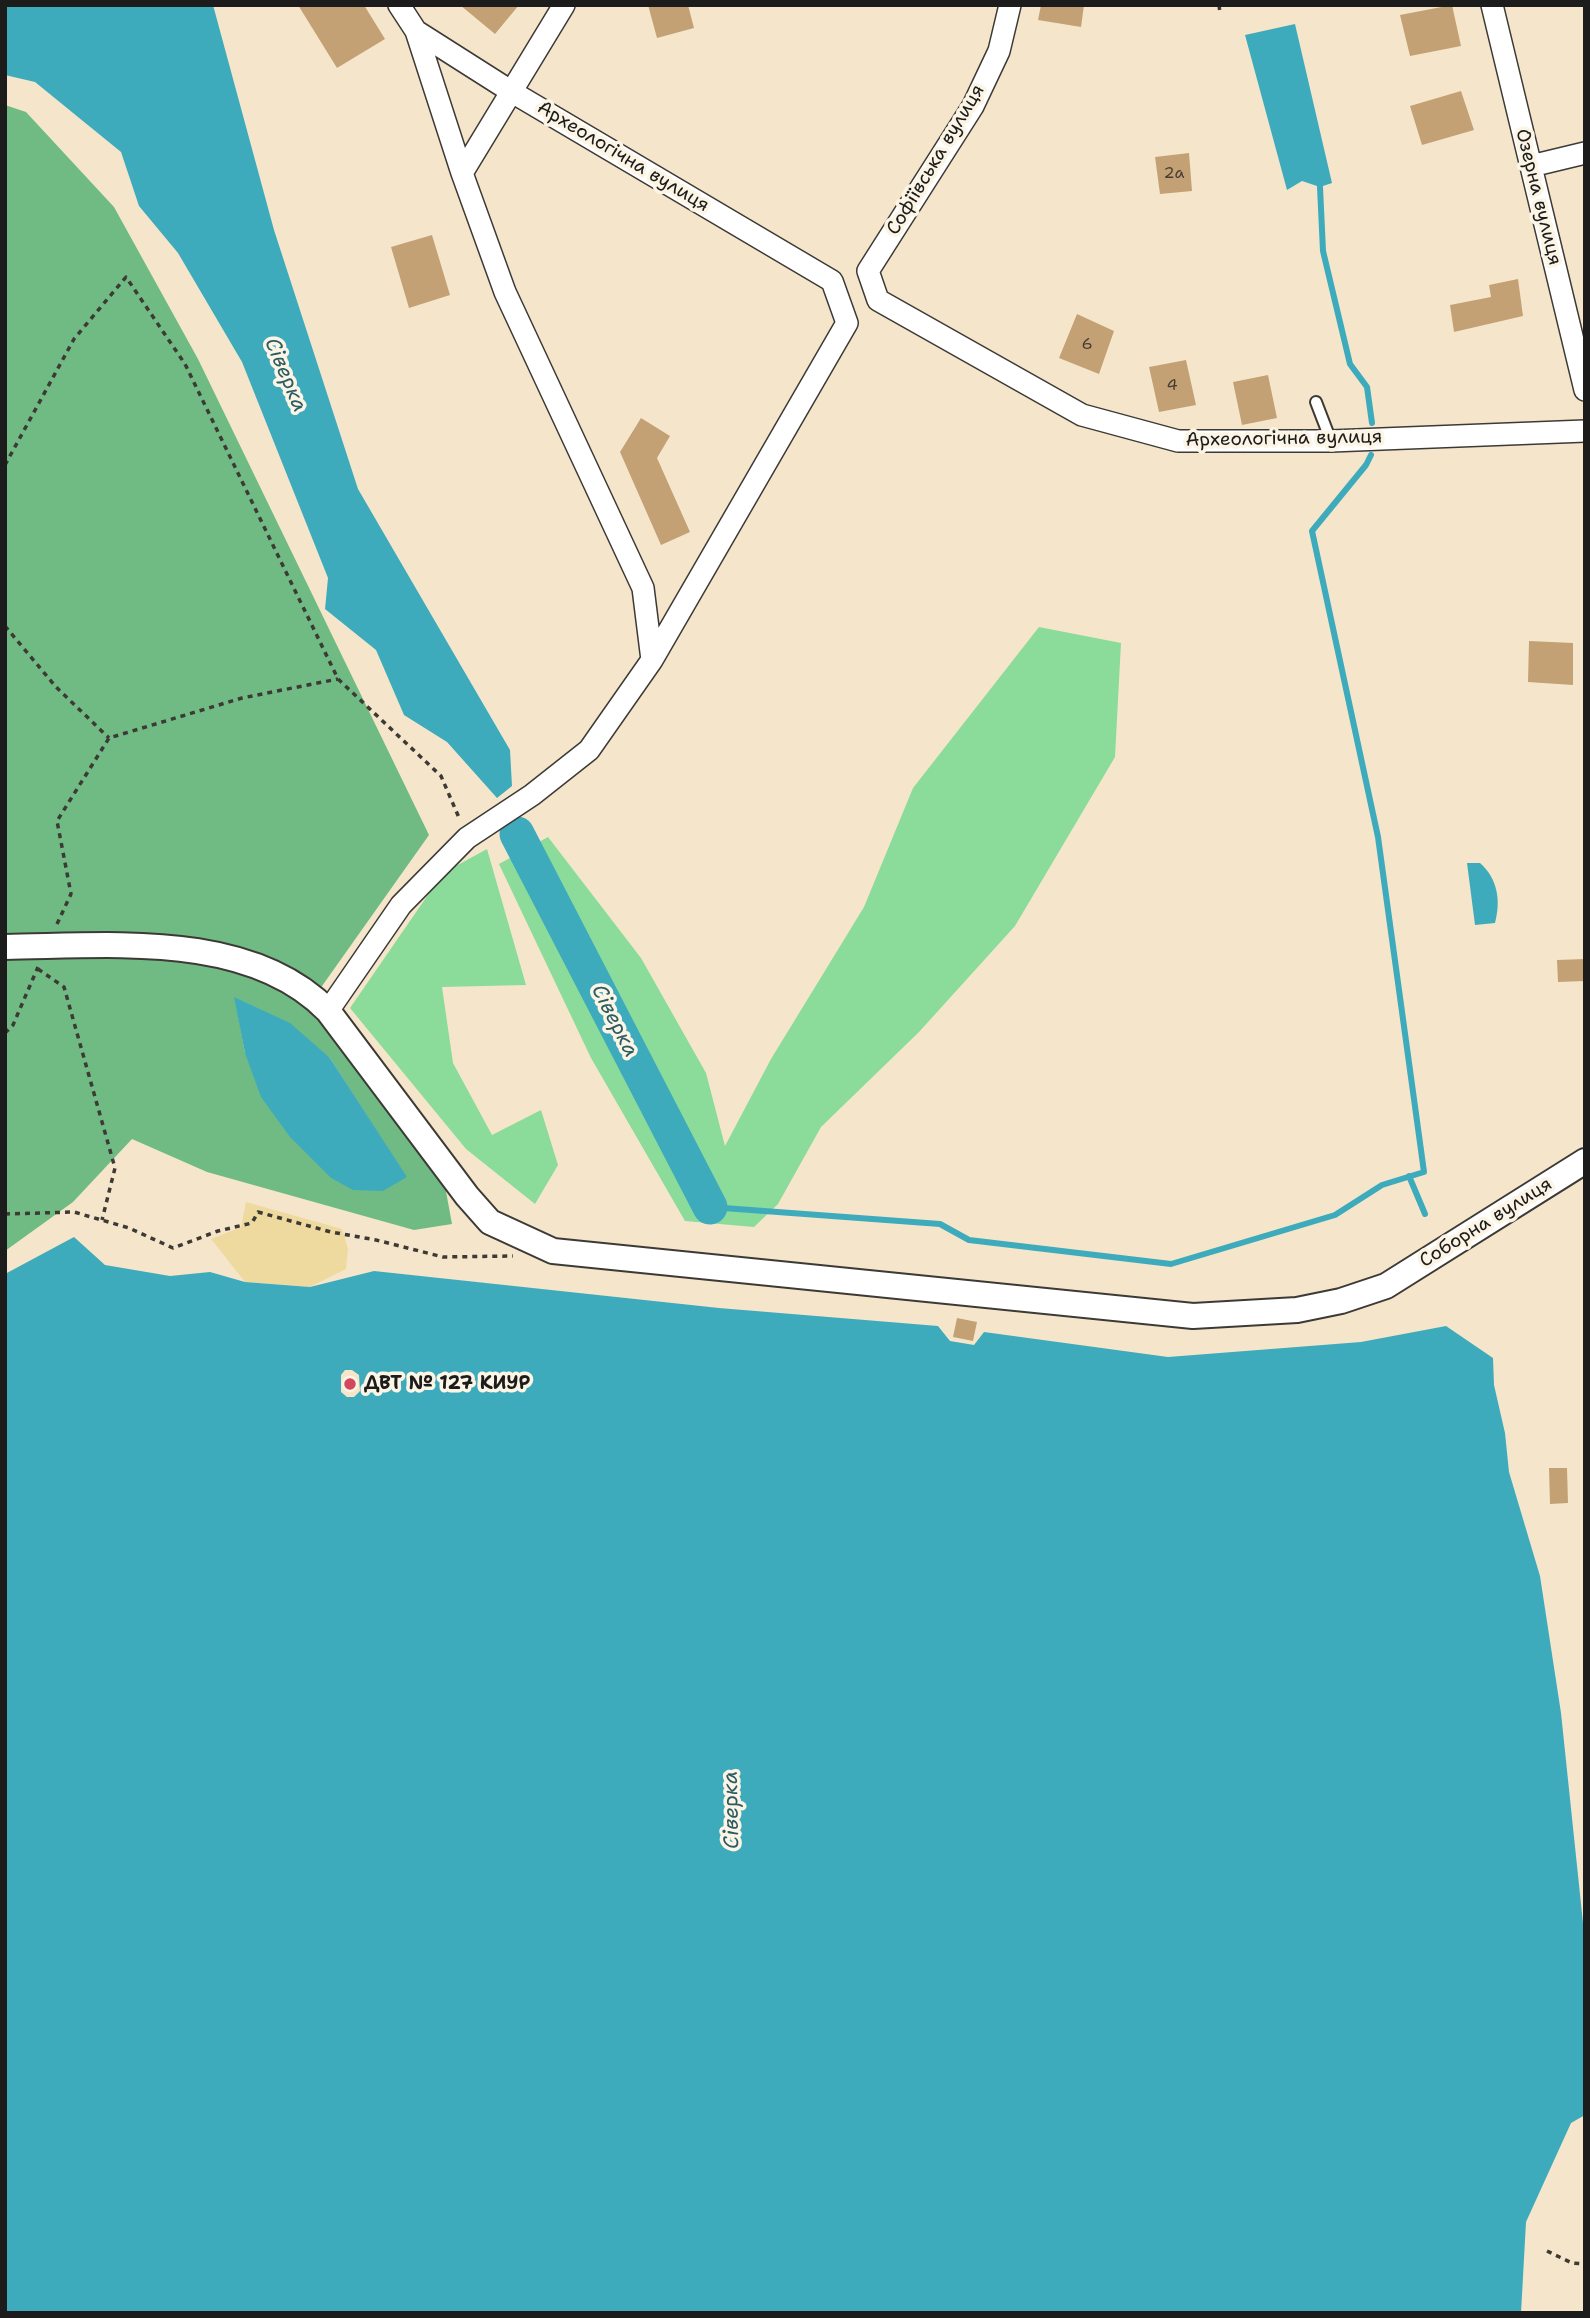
<!DOCTYPE html>
<meta charset="utf-8">
<style>
body{margin:0}
#map{position:relative;width:1590px;height:2318px;overflow:hidden;background:#f5e6cb;font-family:"Shantell Sans",sans-serif}
canvas{display:block}
.frame{position:absolute;inset:0;border:7px solid #1c1c1c;pointer-events:none}
</style>
<div id="map">
<canvas width="1590" height="2318"></canvas>
<div class="frame"></div>
</div>
<script>
const c = document.querySelector('canvas').getContext('2d');
c.lineJoin = 'round';
function fill(path, color) {
  c.fillStyle = color;
  c.fill(path, 'evenodd');
}
function trace(path, color, width, dash) {
  c.strokeStyle = color;
  c.lineWidth = width;
  c.lineCap = dash ? 'butt' : 'round';
  c.setLineDash(dash || []);
  c.stroke(path);
}
function label(font, color, halo, rows, align = 'center') {
  c.font = font + ' "Shantell Sans",sans-serif';
  c.lineWidth = 7;
  c.setLineDash([]);
  c.textBaseline = 'middle';
  c.strokeStyle = halo;
  c.fillStyle = color;
  for (const [text, x, y, turn = 0] of rows) {
    c.save();
    c.translate(x, y);
    c.rotate((+turn || 0) * Math.PI / 180);
    c.textAlign = isNaN(turn) ? turn : align;
    if (halo) c.strokeText(text, 0, 0);
    c.fillText(text, 0, 0);
    c.restore();
  }
}
const green = new Path2D(`
 M1039,627L1121,643L1115,757L1015,926L919,1032L821,1127L778,1204L754,1227L685,1221L591,1058L499,864L548,837L641,958L706,1073L725,1146L771,1059L864,907L913,788Z
 M487,849L526,985L442,987L453,1063L492,1135L541,1110L558,1165L535,1204L466,1149L350,1008L443,873Z`);
const forest = new Path2D(`
 M5,105L26,112L114,207L198,359L429,835L310,1003L445,1186L452,1224L414,1230L207,1172L132,1139L73,1202L5,1251ZM235,998L267,1013L330,1058L406,1177L245,1053Z`);
const sand = new Path2D(`
 M246,1202L342,1229L348,1249L346,1269L310,1287L245,1282L211,1239L241,1227Z`);
const water = new Path2D(`
 M5,5H213L274,230L358,489L510,750L512,786L497,798L447,742L404,715L376,650L325,609L328,578L242,362L178,253L139,206L121,152L35,82L5,75Z
 M1295,24L1332,183L1320,187L1302,181L1287,190L1245,35Z
 M1467,863H1480C1498,879 1501,901 1495,923L1475,925Z
 M234,997L290,1023L330,1058L407,1177L383,1191L353,1190L331,1178L290,1137L261,1097L245,1053Z
 M74,1237L105,1265L170,1276L210,1272L245,1282L310,1287L374,1271L719,1308L938,1326L950,1341L974,1345L984,1332L1168,1357L1361,1342L1446,1326L1493,1358L1494,1385L1505,1433L1509,1472L1540,1576L1561,1713L1585,1942V2115L1571,2123L1526,2222L1521,2313H5V1274ZM345,1370H352L359,1375L360,1391L354,1397H347L341,1392V1375Z`);
const stream = new Path2D(`
 M1320,187L1323,251L1350,364L1367,387L1372,423
 M1409,1176L1425,1214
 M710,1207L940,1224L969,1240L1171,1264L1335,1215L1382,1185L1424,1172L1378,837L1312,531L1366,465L1371,455`);
const river = new Path2D(`
 M517,834L710,1207`);
const building = new Path2D(`
 M298,5H364L385,39L337,68Z
 M460,5H519L495,34Z
 M648,5H688L694,28L657,38Z
 M1041,5H1084L1081,27L1038,20Z
 M1452,5L1461,46L1410,56L1400,15Z
 M1461,91L1474,130L1422,145L1410,106Z
 M1189,153L1192,191L1160,194L1155,157Z
 M432,235L450,295L409,308L391,247Z
 M1518,279L1523,316L1454,332L1450,305L1491,297L1489,285Z
 M1077,314L1114,331L1099,374L1059,358Z
 M1186,360L1196,405L1159,412L1149,367Z
 M1268,375L1277,418L1242,425L1233,382Z
 M641,418L670,436L657,458L690,532L661,545L620,452Z
 M1529,641L1573,643V685L1528,682Z
 M1585,959V981L1558,982L1557,960Z
 M957,1318L977,1322L973,1341L953,1337Z
 M1549,1468H1567L1568,1503L1550,1504Z`);
const path = new Path2D(`
 M1219,5L1220,13
 M5,465L74,339L126,277L185,364L338,679L441,776L460,820
 M5,626L56,687L109,738
 M57,924L71,894L57,821L109,738L242,698L338,679
 M38,969L64,987L115,1168L102,1220
 M5,1033L13,1025L38,967
 M5,1214L74,1212L129,1228L173,1248L218,1231L252,1223L258,1212L331,1232L376,1240L443,1257L513,1256
 M1547,2251L1572,2263L1585,2264`);
const service = new Path2D(`
 M1316,402L1331,441`);
const minor = new Path2D(`
 M1010,5L999,51L973,106L868,271L878,300L1082,415L1178,441H1331L1585,431
 M1492,5L1585,390
 M416,31L512,92L832,281L847,323L652,660
 M1531,166L1585,153
 M462,173L564,5
 M328,1011L401,905L467,838L532,795L589,750L652,660L643,588L505,292L462,173L416,31L399,5`);
const tertiary = new Path2D(`
 M5,947C108,946 249,930 328,1011L467,1196L490,1222L553,1251L1193,1316L1297,1310L1341,1301L1386,1286L1585,1161`);
const markers = [
 [350,1384,7,"#d1495b"]
];
const numberNames = [
 ["2а",1174,174],
 ["6",1087,345],
 ["4",1172,386]
];
const streetNames = [
 ["Археологічна вулиця",623,157,31],
 ["Софіївська вулиця",936,160,-59],
 ["Озерна вулиця",1538,197,76],
 ["Археологічна вулиця",1284,439,-1],
 ["Соборна вулиця",1486,1223,-32]
];
const poiNames = [
 ["ДВТ № 127 КИУР",364,1384]
];
const waterNames = [
 ["Сіверка",285,375,67],
 ["Сіверка",614,1021,63],
 ["Сіверка",732,1810,-91]
];
fill(green, '#8bdb9b');
fill(forest, '#70bb83');
fill(sand, '#eeda9e');
fill(water, '#3eabbd');
trace(stream, '#3eabbd', 6);
trace(river, '#3eabbd', 35);
fill(building, '#c4a175');
trace(service, '#3d3a36', 14);
trace(minor, '#3d3a36', 24);
trace(tertiary, '#3d3a36', 28);
trace(path, '#3d3a36', 3.5, [5, 5]);
trace(service, '#fff', 10);
trace(minor, '#fff', 21);
trace(tertiary, '#fff', 24);
for (const [x, y, r, color] of markers) {
  const dot = new Path2D();
  dot.arc(x, y, r, 0, 2 * Math.PI);
  c.fillStyle = color;
  c.fill(dot);
  trace(dot, '#fcf5e5', 2.5);
}
label('16px', '#463d32', null, numberNames);
label('19px', '#1c1c1c', '#fcf5e5', streetNames);
label('bold 19px', '#1c1c1c', '#fcf5e5', poiNames, 'left');
label('italic 21px', '#2b5c64', '#fcf5e5', waterNames);
</script>
